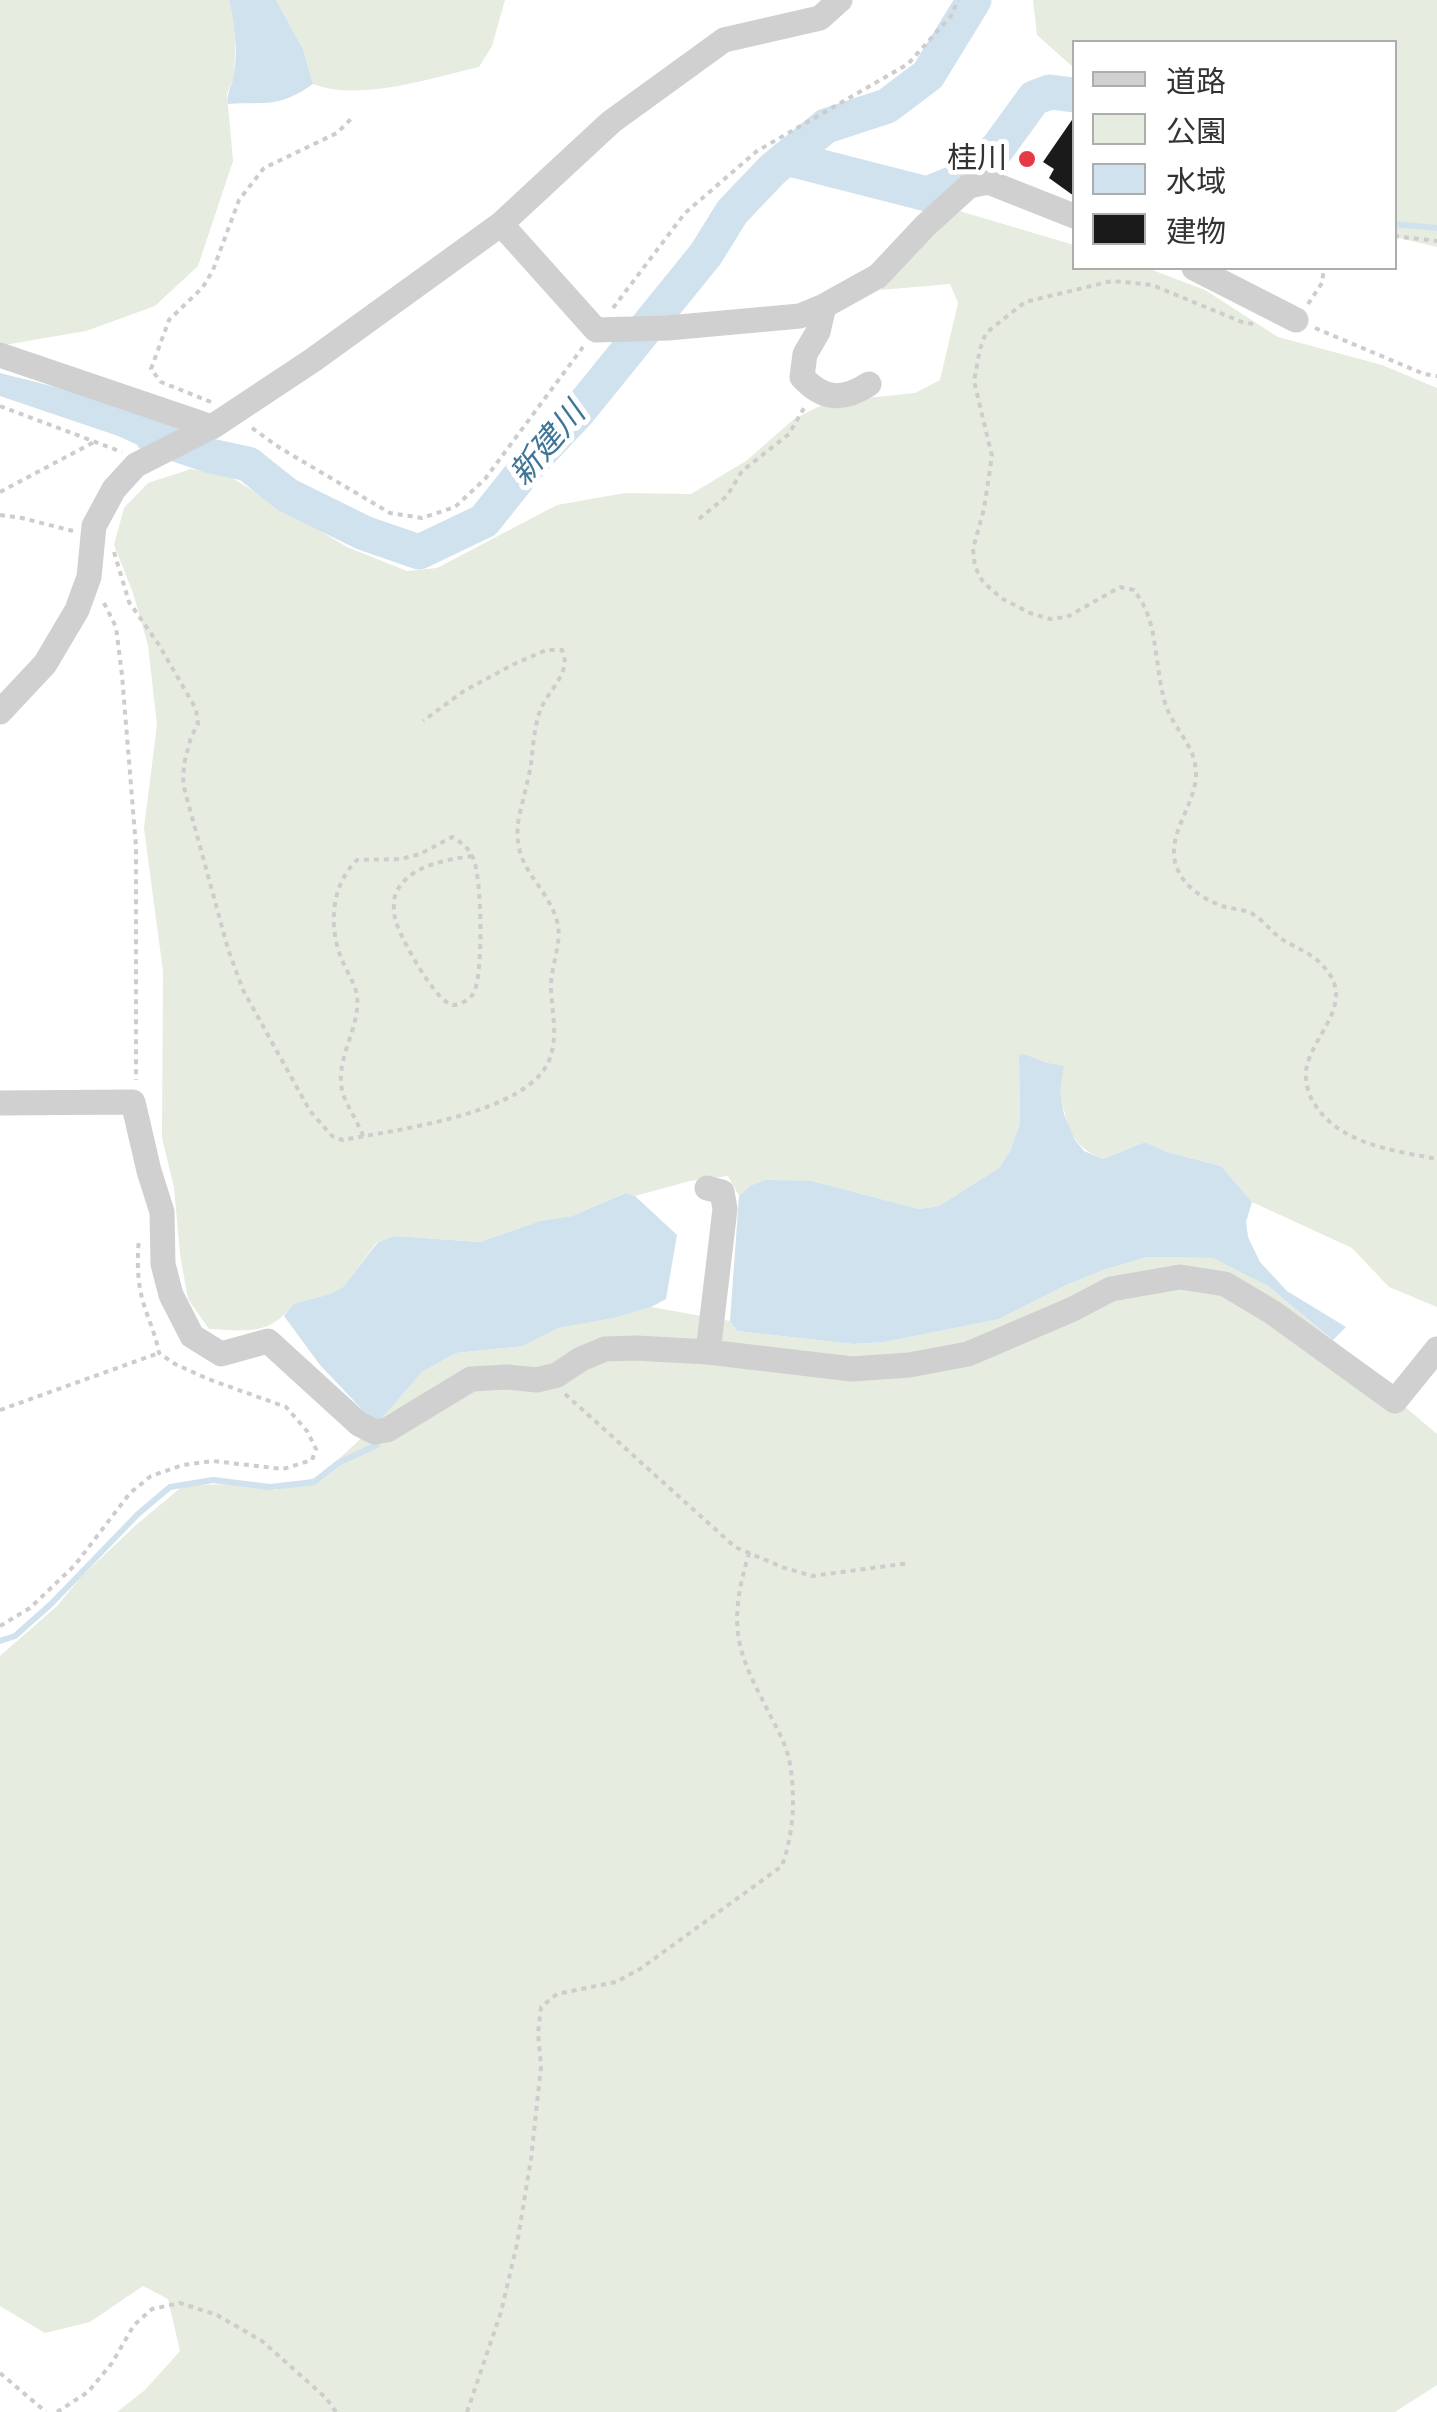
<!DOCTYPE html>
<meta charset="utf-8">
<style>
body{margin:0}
#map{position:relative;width:1437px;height:2412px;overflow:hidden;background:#fff;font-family:Quicksand,"Noto Sans JP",sans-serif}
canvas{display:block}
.legend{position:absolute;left:1072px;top:40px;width:325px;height:230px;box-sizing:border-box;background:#fff;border:2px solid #adadad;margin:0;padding:12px 18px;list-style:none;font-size:30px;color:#333}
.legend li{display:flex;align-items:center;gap:20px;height:50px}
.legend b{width:50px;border:2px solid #adadad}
</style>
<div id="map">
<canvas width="1437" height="2412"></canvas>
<ul class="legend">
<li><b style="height:12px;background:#d0d0d0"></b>道路</li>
<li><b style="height:28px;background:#e6ecdf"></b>公園</li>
<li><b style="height:28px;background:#cfe2ee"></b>水域</li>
<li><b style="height:28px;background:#1a1a1a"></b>建物</li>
</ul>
</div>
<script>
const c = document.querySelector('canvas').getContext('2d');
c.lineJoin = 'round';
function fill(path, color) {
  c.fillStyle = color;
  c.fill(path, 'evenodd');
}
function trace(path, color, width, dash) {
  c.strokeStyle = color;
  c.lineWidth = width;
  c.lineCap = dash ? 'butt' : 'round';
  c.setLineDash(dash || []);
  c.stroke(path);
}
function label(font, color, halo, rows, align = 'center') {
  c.font = font + ' Quicksand,"Noto Sans JP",sans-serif';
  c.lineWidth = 10;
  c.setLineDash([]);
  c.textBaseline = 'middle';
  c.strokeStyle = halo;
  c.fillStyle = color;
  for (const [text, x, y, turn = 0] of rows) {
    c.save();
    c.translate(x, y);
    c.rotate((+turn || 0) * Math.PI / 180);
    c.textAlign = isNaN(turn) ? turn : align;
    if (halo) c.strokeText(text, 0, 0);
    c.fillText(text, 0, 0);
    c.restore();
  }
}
const green = new Path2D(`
 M0,0H229L236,28L234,77L227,94L233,161L198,266L155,306L86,331L4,345L0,344Z
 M276,0H505L492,46L479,67C432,78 358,102 313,84L303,49Z
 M1033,0H1437V247L1395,237L1394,42H1074V68L1037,35Z
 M956,210L1074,245V268H1147L1205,290L1278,337L1382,365L1437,388V1307L1389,1287L1352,1248L1252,1202L1221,1166L1167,1152L1145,1142L1103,1159C1068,1145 1069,1126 1060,1094C1058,1083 1051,1073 1047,1063L1025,1054L1019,1056L1020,1124L1010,1151L999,1168L939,1206L919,1209L812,1181L750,1186L739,1196L728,1176L690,1181L635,1196L624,1193L572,1216L540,1221L480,1242L394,1236L377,1242L343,1287L330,1294L293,1304C269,1337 246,1330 209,1329L188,1299L180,1254L174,1187L162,1138L163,971L144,828L157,725L148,645L133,593L114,545L124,508L148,483L191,469L227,475L347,547L407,571L437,568L557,505L625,493L691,494L746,461L794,419L828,402L915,393L940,380L958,303L950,284L880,290Z
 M1147,1257L1214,1258L1268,1286L1333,1340L1405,1407L1437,1434V2385L1395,2412H117L145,2390L180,2351L168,2299L143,2286L90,2322L45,2333L0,2306V1656L57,1606L81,1577L136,1525L184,1485L236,1484L276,1490L320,1476L378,1423L422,1372L456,1353L523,1346L557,1328L614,1318L651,1307L730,1321L737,1331L853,1344L884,1342L999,1319L1066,1285L1106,1269Z`);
const water = new Path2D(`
 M229,0H276L303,49L313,84C277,109 268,101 228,104C226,92 233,85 234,73C238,48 235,24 229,0Z
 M0,373C72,391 145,409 210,445L175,462L118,436L0,396Z
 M1025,1054L1047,1063L1064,1066L1060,1091L1064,1114L1075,1140L1084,1151L1103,1159L1145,1142L1167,1152L1221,1166L1252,1202L1246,1222L1248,1237L1260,1262L1287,1291L1346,1327L1333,1340L1268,1286L1213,1258L1147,1257L1106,1269L1066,1285L999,1319L884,1342L853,1344L737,1331L730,1321L739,1196L750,1186L766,1180L812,1181L919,1209L939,1206L999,1168L1010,1151L1020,1124L1019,1055Z
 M625,1193L635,1196L677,1235L666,1299L651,1307L614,1318L558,1328L523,1346L456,1353L422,1372L378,1423L372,1420L320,1365L284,1316L293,1304L330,1294L343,1287L378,1242L394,1236L480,1242L540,1221L572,1216Z`);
const stream = new Path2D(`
 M1394,224L1437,228
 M0,1641L15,1636L51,1604L138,1514L170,1487L213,1480L270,1487L314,1482L338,1463L377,1445V1439`);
const river = new Path2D(`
 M786,158L927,194L954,183L997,149L1034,98L1050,92L1074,95
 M152,436L211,456L248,464L287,495L364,533L419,552L484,521L531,462L578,412L706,254L732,212L773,169L826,126L887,106L928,75L974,0`);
const building = new Path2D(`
 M1074,117V196L1049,178L1054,169L1043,162Z`);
const path = new Path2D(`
 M1394,236L1437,241
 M1308,304L1322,283L1324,268
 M613,308L685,213L757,151L908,64L951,16L958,0
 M1253,324L1242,322L1152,285L1112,281L1025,302L986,333L980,349L974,381L992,456L984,509L973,549L975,567L983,582L1001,598L1030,613L1050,619L1067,617L1120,587L1134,590C1138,596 1143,603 1146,610C1158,640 1156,675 1166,706C1175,731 1196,746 1196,774C1196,806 1164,836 1177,868C1184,887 1204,899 1222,906C1231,909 1242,909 1251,913C1262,919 1270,930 1280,938C1295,948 1311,952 1324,967C1358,1004 1310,1036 1306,1071C1305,1080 1308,1092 1312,1100C1337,1144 1391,1150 1437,1159
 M1315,328L1424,374L1437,376
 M211,402L161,382L151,369L169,320L203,287L213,270L239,200L264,168L337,133L354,116
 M0,406L122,452
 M252,428L280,448L390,513L422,518L455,507L485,479L583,347
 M0,492L96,441
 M0,515L22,518L73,531
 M699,519L727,496L742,471L789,434L804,408
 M114,552L129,602L159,645L196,709L198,724L191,737L184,764L183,784L228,949L243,990L310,1111L332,1136L343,1140C394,1130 531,1114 550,1058C558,1034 552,1013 551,989C550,967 563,943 557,921C544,879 510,869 519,817C523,799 528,782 531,764C533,747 534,728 540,711C547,691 573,672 562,650H546L514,664L464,691L423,721
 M104,603L116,627L122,675L136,847V1080
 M363,1136C358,1122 348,1108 343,1094C333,1060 361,1029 357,996C355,983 347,972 342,960C328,927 331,885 357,860L401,859L420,854L452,837C462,843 468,847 473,858C482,877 484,977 473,994C470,999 460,1005 454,1005C437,1006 399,935 395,919C394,912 393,903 395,896C404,867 446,859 473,856
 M565,1394L735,1547L782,1567L812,1576L910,1563
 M0,1410L159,1353
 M0,1626L30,1608L75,1565L130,1493L151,1476L183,1465L213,1461L283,1469L312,1460L316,1449L307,1431L286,1407L208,1379L175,1364L159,1353C156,1336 149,1321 144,1305C137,1283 137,1261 139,1238
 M0,2373L46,2412
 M57,2412L88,2392L112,2363L134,2325L152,2309L180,2303L217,2315L262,2341L326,2398L336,2412
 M467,2412L501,2312L517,2244L531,2159L541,2067L538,2033L541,2007L557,1994L616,1982L640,1969L782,1866C794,1832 796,1794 789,1759C785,1742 775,1725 767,1709C757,1689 745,1667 740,1645C733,1613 740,1584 749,1553`);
const minor = new Path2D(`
 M501,224L596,330L668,328L800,316L824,306L878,276L926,225L969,186L988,182L1074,216
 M1194,268L1296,320
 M824,306L818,332L805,354L802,377C823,400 843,401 869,384
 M0,355L212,427
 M0,712L45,664L77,610L89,577L94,526L114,489L136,465L215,425L313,360L501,224L611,122L724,40L820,18L840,0
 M0,1103L133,1102L149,1171L162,1212L163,1264L171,1295L192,1336L221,1354L268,1341L359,1424L375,1432L387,1430L471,1379L507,1377L537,1380L557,1375L581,1359L605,1349L636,1348L708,1352L852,1369L909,1365L968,1354L1073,1309L1111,1289L1180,1277L1225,1284L1272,1312L1395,1401L1437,1349
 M707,1188L722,1192L725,1209L708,1352`);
const markers = [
 [1027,159,10,"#e63946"]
];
const poiNames = [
 ["桂川",1007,159]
];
const waterNames = [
 ["新建川",548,444,-50]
];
fill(green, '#e6ecdf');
fill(water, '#cfe2ee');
trace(stream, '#cfe2ee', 6);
trace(river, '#cfe2ee', 35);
fill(building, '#1a1a1a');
trace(path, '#cdcdcd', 4, [5, 5]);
trace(minor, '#d0d0d0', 25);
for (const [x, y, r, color] of markers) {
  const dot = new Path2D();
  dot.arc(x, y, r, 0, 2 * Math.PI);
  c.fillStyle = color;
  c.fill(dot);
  trace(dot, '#fff', 4);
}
label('30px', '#333', '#fff', poiNames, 'right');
label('italic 32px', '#3f7597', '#fff', waterNames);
</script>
